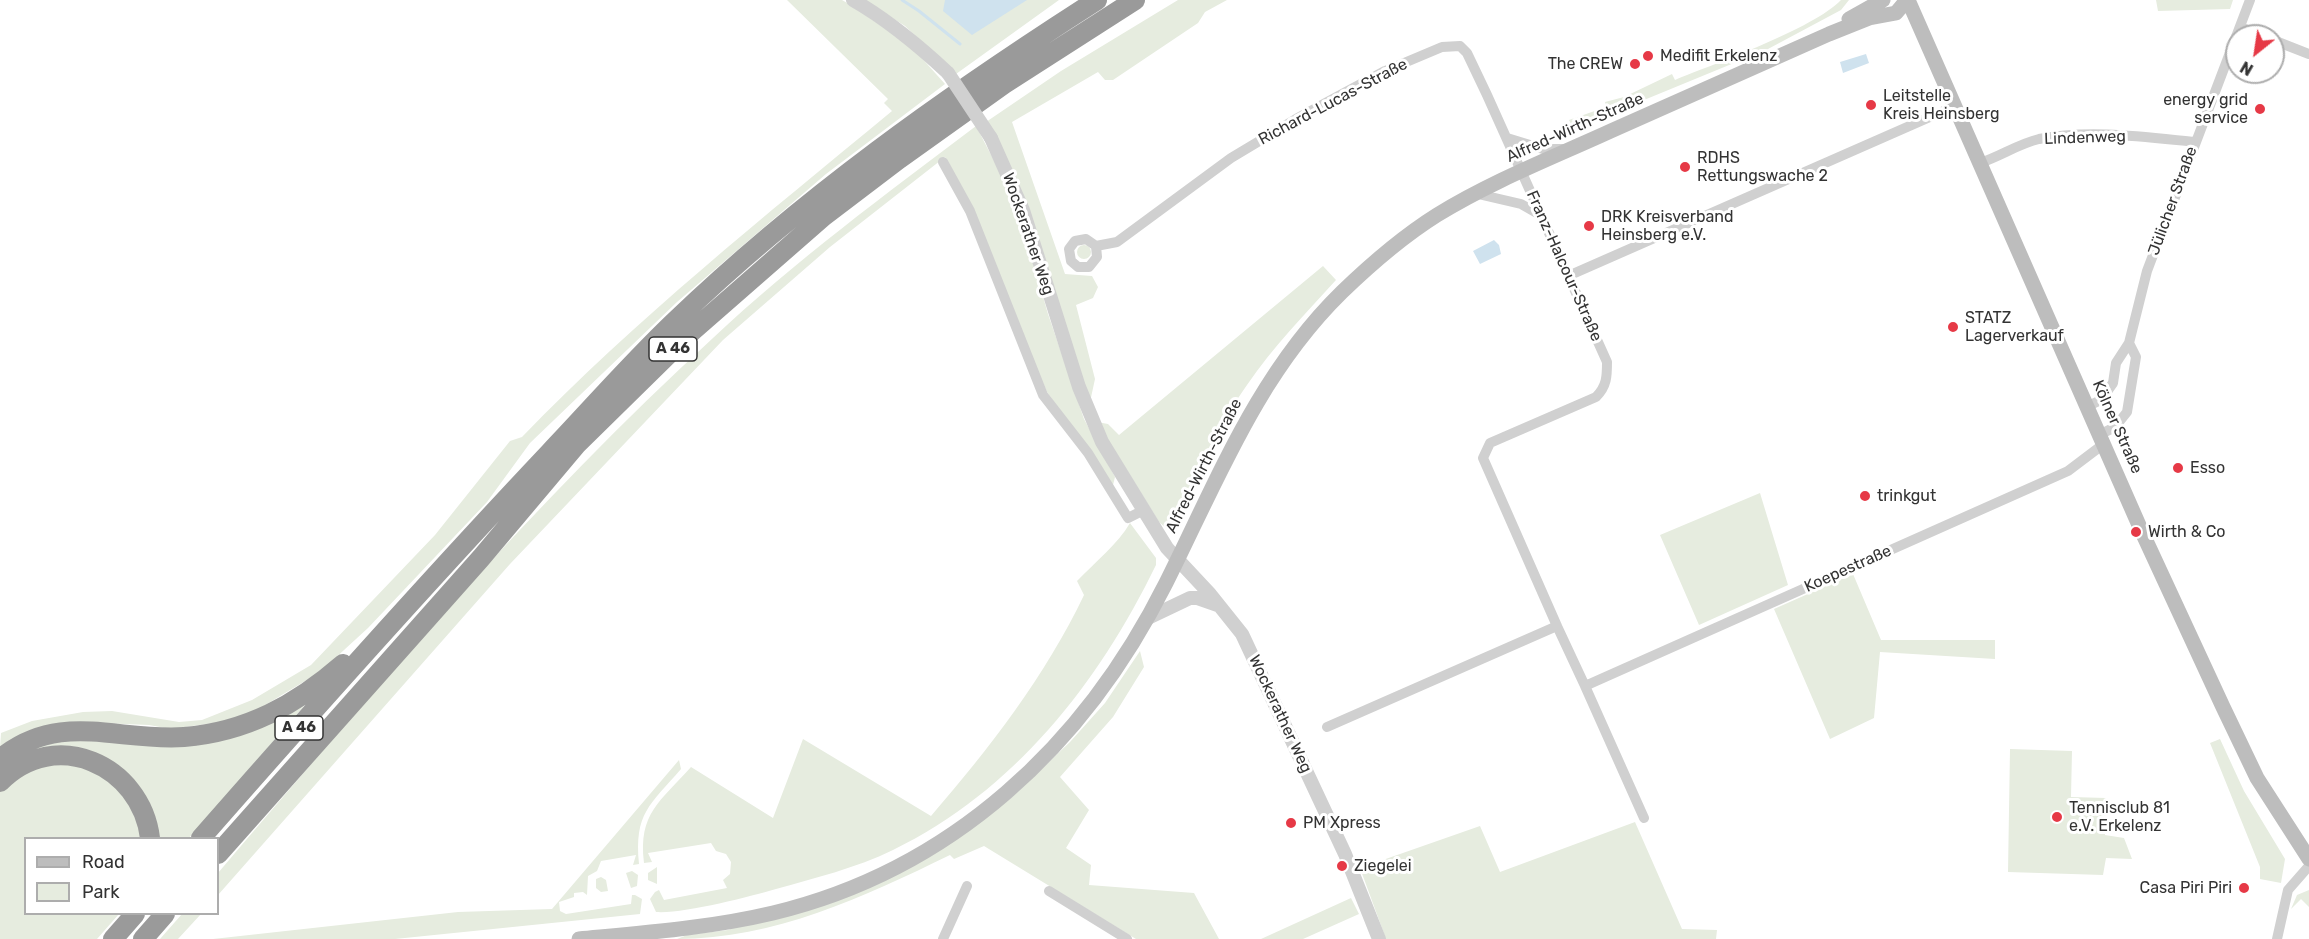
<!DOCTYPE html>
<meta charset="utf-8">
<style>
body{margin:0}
#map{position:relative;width:2309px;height:939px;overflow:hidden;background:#fff;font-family:Rubik,sans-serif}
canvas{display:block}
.legend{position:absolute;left:24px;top:837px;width:195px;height:78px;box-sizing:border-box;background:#fff;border:2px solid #adadad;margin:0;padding:8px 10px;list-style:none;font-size:18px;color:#333}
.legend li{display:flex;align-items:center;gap:12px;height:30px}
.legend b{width:30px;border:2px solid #adadad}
.north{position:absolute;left:2225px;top:24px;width:60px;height:60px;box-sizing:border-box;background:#fff;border:2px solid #adadad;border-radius:50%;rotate:210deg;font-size:16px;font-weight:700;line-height:24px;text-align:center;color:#333}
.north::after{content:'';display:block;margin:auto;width:21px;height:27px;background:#e63946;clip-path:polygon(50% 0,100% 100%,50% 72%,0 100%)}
</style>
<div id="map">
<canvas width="2309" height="939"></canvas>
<ul class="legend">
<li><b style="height:8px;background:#bdbdbd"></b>Road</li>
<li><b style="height:16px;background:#e6ecdf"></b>Park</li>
</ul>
<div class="north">N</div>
</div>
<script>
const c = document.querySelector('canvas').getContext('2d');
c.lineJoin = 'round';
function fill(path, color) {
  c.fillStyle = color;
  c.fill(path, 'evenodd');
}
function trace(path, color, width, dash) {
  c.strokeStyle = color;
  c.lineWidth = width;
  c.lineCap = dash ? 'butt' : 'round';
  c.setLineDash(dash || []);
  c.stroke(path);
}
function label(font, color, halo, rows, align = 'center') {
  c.font = font + ' Rubik,sans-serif';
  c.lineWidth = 6;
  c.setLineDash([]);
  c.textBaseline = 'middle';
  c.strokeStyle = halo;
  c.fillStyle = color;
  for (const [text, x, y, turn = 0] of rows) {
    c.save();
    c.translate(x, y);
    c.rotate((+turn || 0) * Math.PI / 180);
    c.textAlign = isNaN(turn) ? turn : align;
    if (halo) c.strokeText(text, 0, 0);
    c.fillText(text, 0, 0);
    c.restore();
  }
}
const green = new Path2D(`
 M787,0H842L849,4L911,46L945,84L826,174L677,302L530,443L487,502L368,628L320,672L242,719L171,729L149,725L98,723L50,725L30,730L0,748L1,733L32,721L83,712L112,711L179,722L202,720L252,700L311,665L435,535L510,441L522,437C636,319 765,216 892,111L884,103L888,99Z
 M864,0H1059L956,74L905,26Z
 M1178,0H1227L1205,12L1198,23L1113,80H1105L1098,72L1012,122L1065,274L1092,276L1098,287L1093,298L1076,305L1095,379L1090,402L986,122L1061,71Z
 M1841,0H1849L1841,10L1768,49L1627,107L1572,126L1569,120L1606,107L1605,102L1624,97L1672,74L1675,80C1716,63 1813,29 1841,0Z
 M2156,0H2233L2230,9L2158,11Z
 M976,126L1015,201L1048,314L1084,419L1115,477L1113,485L1047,392L945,157L830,247L723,340L510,564L218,895V873C376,688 533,503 713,338C795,261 886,194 976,126Z
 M1077 252a7 7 0 1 1 14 0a7 7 0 1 1-14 0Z
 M1323,266L1336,280C1305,314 1273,347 1247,385C1216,428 1197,481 1174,529H1167L1159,522L1097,422L1108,424L1119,435Z
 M1760,493L1788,585L1699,625L1660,535Z
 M1130,523L1156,558V565C1098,684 1014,791 893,850C856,868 815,878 776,889C748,897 683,914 656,912L650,899L655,892L659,890L664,900L727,888L723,880L730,874L731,862L726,854L716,851L711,843L648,853L652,862L644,863C638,813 660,802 691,767L773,818L803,739L931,816C989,749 1046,675 1084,595L1077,581C1095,562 1118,544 1130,523Z
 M1853,574L1881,640H1995V659L1880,652L1874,718L1830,739L1774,609Z
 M1140,651L1144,667L1113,717L1060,777L1089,810L1066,848L1091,865L1089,885L1194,893L1219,939H1136L984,846L954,859L950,855C864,897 774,939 677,939L687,935L728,930L944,847L1010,799L1070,742L1105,703Z
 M311,698L189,838H155L148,809L70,753L0,778V766L51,737L153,744Z
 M2220,739L2244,791L2285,859L2281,883L2260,879V867L2210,743Z
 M2010,749L2072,751L2071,797L2106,798L2105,835L2124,838L2132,859L2106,858L2103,875L2008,872Z
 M679,760L681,769C650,805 634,813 639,864L633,865L636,855L601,861L597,871L588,876L587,895L583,892L574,893V897L559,902L560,911L566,914L631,904L632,895H635L642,899L640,914L395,939H213L458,912L552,909Z
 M49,763H67L102,773L135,806L144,838H26V914H119L97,939H0V792L18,775Z
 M1635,822L1682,929L1717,930L1716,939H1386L1360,868L1480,826L1500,872Z
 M657,867V884L648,880V873Z
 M632,871L638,875L637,886L631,888L626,873Z
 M601,877L606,880L608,891L601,892L596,888V879Z
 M2309,890V907L2301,899L2291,909L2297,895Z
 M1351,898L1359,914L1303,939H1261Z
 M182,914H201L178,939H160Z`);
const water = new Path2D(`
 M945,0H1027L972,35L943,11Z
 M1866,54L1869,63L1843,73L1840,62Z
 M1494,240L1499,245L1501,254L1480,264L1473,251Z`);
const stream = new Path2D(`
 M902,0L919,11L960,44`);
const minor = new Path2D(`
 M2240,27L2262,36
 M2273,40L2309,54
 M1507,138L1543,149H1564
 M943,162L970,211L1043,395L1088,453L1128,518L1142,511
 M1980,163C2001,156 2018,144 2039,139C2089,129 2145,137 2195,142
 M1478,194L1521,204L1542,216
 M1096,246L1097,257L1089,267H1078L1071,261L1069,249L1075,241L1086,239L1096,246L1117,242L1231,158L1296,119L1385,71L1442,47L1460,46L1467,53L1487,95L1607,362C1607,376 1607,386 1596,397L1490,443L1483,458L1557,626
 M1568,276L1955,106
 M2088,406L2101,400L2113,383L2116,363L2129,343L2147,271L2250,0
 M2101,434L2115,427L2127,412L2136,357L2129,343
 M1585,686L1644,818
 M1327,727L1557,626L1585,686L2068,471L2105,443
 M1049,891L1127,939
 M943,939L967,886
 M2277,939L2288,890L2309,866`);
const tertiary = new Path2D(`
 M853,0C888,20 918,45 948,73
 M991,138L1023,210L1079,387L1102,442L1167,548L1210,594L1242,634L1345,854L1379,939
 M1148,618L1190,598H1197L1217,605`);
const secondary = new Path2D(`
 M1908,0L2142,532L2223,707L2257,778L2309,859
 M1849,19L1883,0
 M579,939C643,933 710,928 773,913C952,870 1085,745 1166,583C1217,481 1258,374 1342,292C1371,264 1402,237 1437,215C1492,181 1554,157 1613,130C1685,98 1757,66 1829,34L1869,18L1896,13L1907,0`);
const motorway = new Path2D(`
 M0,759C59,710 118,742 184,737C246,732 296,705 343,664
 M0,782C55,726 141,765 150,838
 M201,838C315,708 431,578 550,452C591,409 631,363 674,322C803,198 947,96 1097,0
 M218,854L481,558L577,444L689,334L824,216L899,159L1004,84L1135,0
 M113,939L135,914
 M143,939L165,914`);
const tertiaryBridge = new Path2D(`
 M948,73L991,138`);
const markers = [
 [1648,56,6,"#e63946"],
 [1635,64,6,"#e63946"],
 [1871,105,6,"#e63946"],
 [2260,109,6,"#e63946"],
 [1685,167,6,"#e63946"],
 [1589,226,6,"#e63946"],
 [1953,327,6,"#e63946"],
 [2178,468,6,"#e63946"],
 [1865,496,6,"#e63946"],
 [2136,532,6,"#e63946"],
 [2057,817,6,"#e63946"],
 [1291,823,6,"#e63946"],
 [1342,866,6,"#e63946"],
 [2244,888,6,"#e63946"]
];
const shields = [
 [673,349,48],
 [299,728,48]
];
const shieldNames = [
 ["A 46",673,349],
 ["A 46",299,728]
];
const poiNames = [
 ["Medifit Erkelenz",1660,56],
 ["The CREW",1623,64,"right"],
 ["Leitstelle",1883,96],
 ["Kreis Heinsberg",1883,114],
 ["energy grid",2248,100,"right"],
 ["service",2248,118,"right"],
 ["RDHS",1697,158],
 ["Rettungswache 2",1697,176],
 ["DRK Kreisverband",1601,217],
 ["Heinsberg e.V.",1601,235],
 ["STATZ",1965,318],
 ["Lagerverkauf",1965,336],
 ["Esso",2190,468],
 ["trinkgut",1877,496],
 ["Wirth & Co",2148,532],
 ["Tennisclub 81",2069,808],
 ["e.V. Erkelenz",2069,826],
 ["PM Xpress",1303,823],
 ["Ziegelei",1354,866],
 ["Casa Piri Piri",2232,888,"right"]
];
const streetNames = [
 ["Richard-Lucas-Straße",1333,102,-28],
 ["Alfred-Wirth-Straße",1575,128,-24],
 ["Lindenweg",2085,138,-2],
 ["Jülicher Straße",2173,201,-70],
 ["Wockerather Weg",1028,234,71],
 ["Franz-Halcour-Straße",1564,266,66],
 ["Kölner Straße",2117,427,66],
 ["Alfred-Wirth-Straße",1204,466,-63],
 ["Koepestraße",1848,569,-24],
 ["Wockerather Weg",1280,714,65]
];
fill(green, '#e6ecdf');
fill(water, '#cfe2ee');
trace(stream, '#cfe2ee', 3);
trace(minor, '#d0d0d0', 10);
trace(tertiary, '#d0d0d0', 14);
trace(secondary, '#bdbdbd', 15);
trace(motorway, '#9a9a9a', 20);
trace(tertiaryBridge, '#d0d0d0', 14);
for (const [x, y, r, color] of markers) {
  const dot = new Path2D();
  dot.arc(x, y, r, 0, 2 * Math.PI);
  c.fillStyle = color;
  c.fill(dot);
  trace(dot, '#fff', 2);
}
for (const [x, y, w] of shields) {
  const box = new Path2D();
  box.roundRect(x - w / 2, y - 12, w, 24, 4.5);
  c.fillStyle = '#fff';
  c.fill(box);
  trace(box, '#333', 1.5);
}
label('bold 15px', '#333', null, shieldNames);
label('16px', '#333', '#fff', poiNames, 'left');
label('16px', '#333', '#fff', streetNames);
</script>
